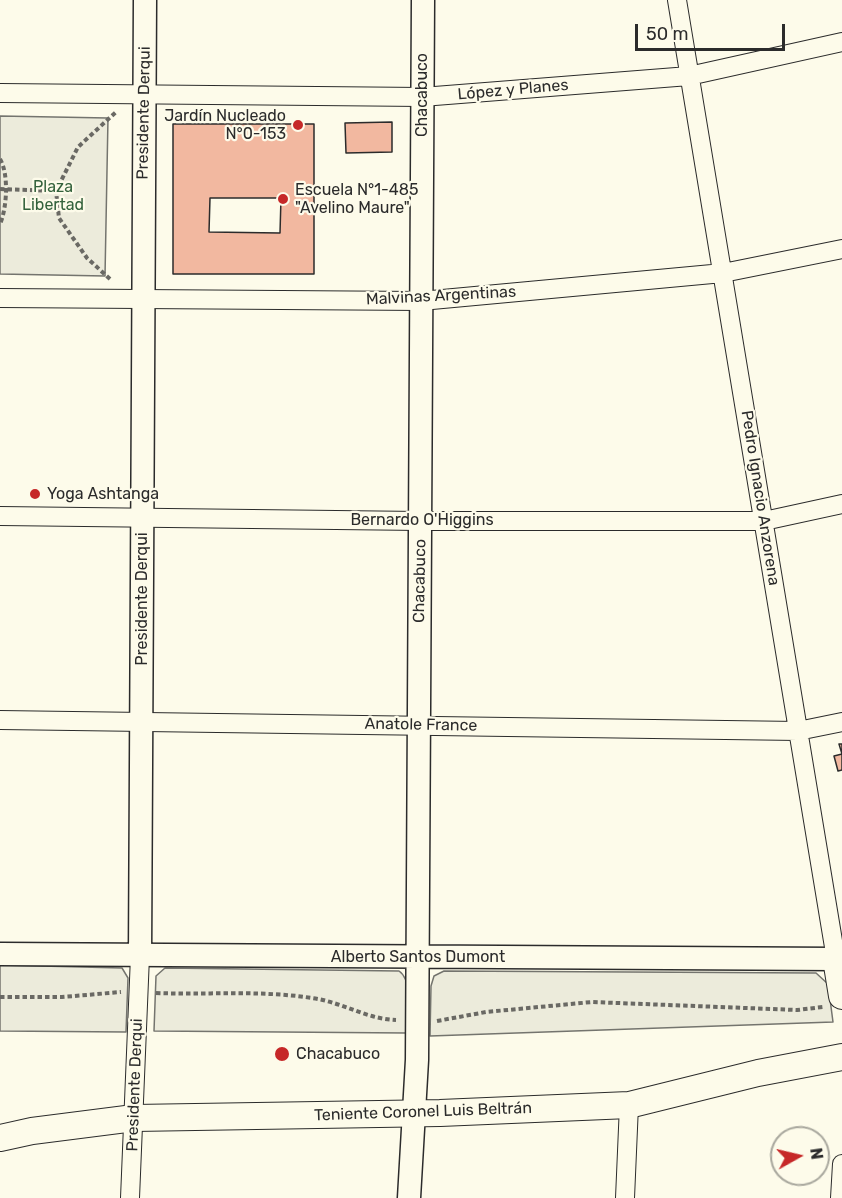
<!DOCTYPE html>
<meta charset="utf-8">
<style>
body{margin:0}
#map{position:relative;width:842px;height:1198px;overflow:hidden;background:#fdfbea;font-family:Rubik,sans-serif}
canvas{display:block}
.north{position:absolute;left:770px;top:1126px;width:60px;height:60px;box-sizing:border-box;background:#fdfbea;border:2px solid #a9a89e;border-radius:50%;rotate:82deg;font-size:16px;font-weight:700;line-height:24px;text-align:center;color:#2b2b2b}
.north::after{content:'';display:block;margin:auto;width:21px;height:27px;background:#c62828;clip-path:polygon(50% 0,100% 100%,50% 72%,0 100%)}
.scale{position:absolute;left:635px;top:24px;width:150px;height:27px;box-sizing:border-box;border:3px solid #2b2b2b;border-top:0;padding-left:8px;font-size:18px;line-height:21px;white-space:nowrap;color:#2b2b2b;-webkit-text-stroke:4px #fdfbea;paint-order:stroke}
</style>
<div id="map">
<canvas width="842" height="1198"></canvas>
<div class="north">N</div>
<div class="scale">50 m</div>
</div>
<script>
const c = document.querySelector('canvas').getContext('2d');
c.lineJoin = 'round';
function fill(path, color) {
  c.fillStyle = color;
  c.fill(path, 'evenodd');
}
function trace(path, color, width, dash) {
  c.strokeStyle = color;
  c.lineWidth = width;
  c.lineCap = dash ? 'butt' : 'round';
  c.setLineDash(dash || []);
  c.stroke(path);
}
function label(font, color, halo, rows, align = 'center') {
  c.font = font + ' Rubik,sans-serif';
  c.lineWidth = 4.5;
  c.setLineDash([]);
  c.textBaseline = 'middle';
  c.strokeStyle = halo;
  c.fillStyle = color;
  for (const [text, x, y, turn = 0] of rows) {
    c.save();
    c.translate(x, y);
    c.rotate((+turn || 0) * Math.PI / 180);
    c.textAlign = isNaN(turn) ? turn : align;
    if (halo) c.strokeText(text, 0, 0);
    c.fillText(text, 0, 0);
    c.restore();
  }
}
const green = new Path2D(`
 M0,116L108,118L105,276L0,274Z
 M0,965L122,968L128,978L126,1032L0,1031Z
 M165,968L399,971C414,981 407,1018 406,1033L154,1031L156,976Z
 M444,971L816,973L828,984L833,1022L430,1036L431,986L434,976Z`);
const building = new Path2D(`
 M392,122V152L346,153L345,123Z
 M173,124H314V274H173ZM210,198H281L280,233L209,232Z
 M839,744H842V770L838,771L834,756L842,754Z`);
const path = new Path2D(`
 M0,159C9,174 7,208 0,224
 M0,189L56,191
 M110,279L87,258L59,218L56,191L78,147L116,112
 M156,993C208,995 260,990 312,998C342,1002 366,1019 396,1020
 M0,997H62L121,992
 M437,1021L486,1012L592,1002L797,1010L823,1007`);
const minor = new Path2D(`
 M677,0L836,959
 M0,93L422,97L689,76L842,42
 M0,298L421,301L723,273L842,249
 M0,516L420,521H764L842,504
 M0,720L798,731L842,722
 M130,1198L140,956
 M625,1198L629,1105
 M840,1198L842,1164`);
const tertiary = new Path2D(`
 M0,954L836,959
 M140,956L145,0
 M409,1198L417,1060L423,0`);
const secondary = new Path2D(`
 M842,959H836L842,996
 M0,1138L32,1131L134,1118L440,1113L629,1105L758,1073L842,1057`);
const markers = [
 [298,125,6,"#c62828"],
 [283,199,6,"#c62828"],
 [35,494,6,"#c62828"],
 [282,1054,8,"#c62828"]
];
const streetNames = [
 ["López y Planes",513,90,-5],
 ["Chacabuco",422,95,-90],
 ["Presidente Derqui",144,113,-89],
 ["Malvinas Argentinas",441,296,-3],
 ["Pedro Ignacio Anzorena",760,498,81],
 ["Bernardo O'Higgins",422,520],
 ["Chacabuco",420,581,-89],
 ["Presidente Derqui",142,599,-90],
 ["Anatole France",421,725,1],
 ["Alberto Santos Dumont",418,957],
 ["Presidente Derqui",135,1085,-88],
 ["Teniente Coronel Luis Beltrán",423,1112,-2]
];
const poiNames = [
 ["Jardín Nucleado",286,116,"right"],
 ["N°0-153",286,134,"right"],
 ["Escuela N°1-485",295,190],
 ["\"Avelino Maure\"",295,208],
 ["Yoga Ashtanga",47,494],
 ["Chacabuco",296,1054]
];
const parkNames = [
 ["Plaza",53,187],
 ["Libertad",53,205]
];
fill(green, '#ecebdb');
trace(green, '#74746e', 1.5);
fill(building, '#f2b8a0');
trace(building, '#2b2b2b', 1.5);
trace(minor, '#2b2b2b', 20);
trace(tertiary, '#2b2b2b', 25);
trace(secondary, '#2b2b2b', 28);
trace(path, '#6a6964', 4, [4.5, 3]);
trace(minor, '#fdfbea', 18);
trace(tertiary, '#fdfbea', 22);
trace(secondary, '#fdfbea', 26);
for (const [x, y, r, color] of markers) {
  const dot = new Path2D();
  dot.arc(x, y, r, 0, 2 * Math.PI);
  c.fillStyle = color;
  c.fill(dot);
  trace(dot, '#fdfbea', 2);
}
label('16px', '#2b2b2b', '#fdfbea', streetNames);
label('16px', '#2b2b2b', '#fdfbea', poiNames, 'left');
label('16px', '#34623c', '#fdfbea', parkNames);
</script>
